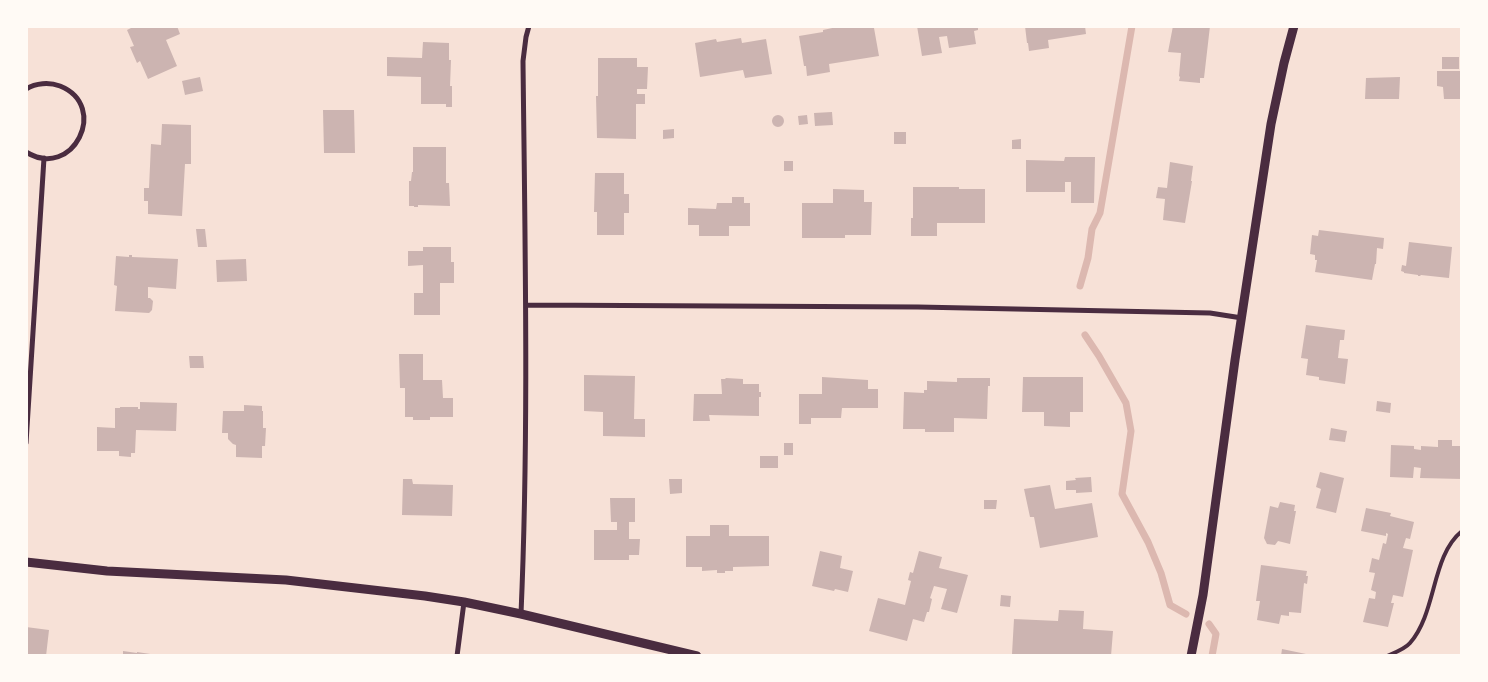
<!DOCTYPE html>
<style>
body{margin:0}
#map{position:relative;width:1488px;height:682px;overflow:hidden;background:#f7e1d7;font-family:Helvetica,sans-serif}
canvas{display:block}
.frame{position:absolute;inset:0;border:28px solid #fffaf5;pointer-events:none}
</style>
<div id="map">
<canvas width="1488" height="682"></canvas>
<div class="frame"></div>
</div>
<script>
const c = document.querySelector('canvas').getContext('2d');
c.lineJoin = 'round';
function trace(path, color, width, dash) {
  c.strokeStyle = color;
  c.lineWidth = width;
  c.lineCap = dash ? 'butt' : 'round';
  c.setLineDash(dash || []);
  c.stroke(path);
}
function fill(path, color) {
  c.fillStyle = color;
  c.fill(path, 'evenodd');
}
const stream = new Path2D(`
 M1080,286L1088,258L1092,229L1100,213L1132,26
 M1085,335L1099,356L1126,403L1131,431L1122,494L1148,542L1161,573L1170,605L1186,614
 M1209,624L1216,634L1212,656`);
const building = new Path2D(`
 M135,26H177L180,34L166,40L177,66L148,79L140,61L137,63L130,47L134,46L127,30Z
 M837,26H879V28H874L879,56L829,64L830,72L807,76L806,66H804L799,36L823,32V30L837,27Z
 M917,26H978V30L974,31L976,44L949,48L947,36L939,37L942,53L922,56Z
 M1025,26H1085L1086,34L1048,40L1049,48L1029,51L1028,43H1027Z
 M1173,26H1210L1204,78H1200V83L1179,81L1180,77L1179,76L1181,53L1168,52Z
 M741,38L742,43L766,39L772,74L745,78L743,70L700,77L695,43L716,39L717,42Z
 M423,42L449,43V60H451L450,86H452V107H446V104H421V77L387,76V57L422,58Z
 M1442,57H1459V69H1442Z
 M598,58H637V67H648L647,89H637V94H645V104H636V139L597,138L596,96H598Z
 M1437,71H1462V99H1444L1443,87L1437,86Z
 M200,77L203,91L185,95L182,81Z
 M1400,77L1399,99H1365L1366,78Z
 M323,110H354L355,153H324Z
 M832,112L833,125L815,126L814,113Z
 M807,115L808,124L799,125L798,116Z
 M772 121a6 6 0 1 1 12 0a6 6 0 1 1-12 0Z
 M162,124L191,125V164H185L182,216L148,214V201H144V188H149L151,144L161,145Z
 M674,129V138L663,139V130Z
 M894,132H906V144H894Z
 M1021,139V149H1012V140Z
 M413,147H446V183H449L450,206L418,205V207H414V206H409V181H411L412,172H413Z
 M1065,157H1095L1094,203H1071V182H1065V192H1026V160L1064,161Z
 M784,161H793V171H784Z
 M1170,162L1193,166L1191,181H1192L1185,223L1163,220L1165,199L1156,198L1158,187L1167,188Z
 M595,173H624V194H629V213H624V235H597V212H594Z
 M913,187H959V189H985V223H937V236H911V218H913Z
 M833,189L864,190V202H872L871,235H845V238H802V203H833Z
 M732,197H744V203H750V226H729V236H699V225H688V208L716,209L717,203H732Z
 M196,229H205L207,247H198Z
 M1319,230L1384,238L1383,249L1377,248L1376,264H1375L1372,280L1315,272L1317,260H1315V255L1310,254L1312,235L1318,236Z
 M1409,242L1452,247L1449,278L1421,275L1420,276H1418V275L1404,273V272L1401,271L1402,265L1406,266Z
 M423,247H451V262H454V283H440V315H414V293H423V265L408,266V251H423Z
 M129,255H132V257L178,259L176,289L148,287V298H150L153,301L152,310L149,313L115,311L117,286L114,285L116,256L129,257Z
 M246,259L247,281L217,282L216,260Z
 M1306,325L1345,330L1344,340H1340L1338,358L1348,359L1345,384L1319,380V377L1306,375L1308,359L1301,358Z
 M399,354H423V380H442L443,398H453V417H430V420H413V417H405V388H400Z
 M189,356H203L204,368H190Z
 M584,375L635,376L634,419H645V437L603,436V412L584,411Z
 M822,377L868,380V389H878V408H842L841,418H811V424H799V394H822Z
 M1023,377H1083V412H1070V427L1044,426V412H1022Z
 M726,378L743,379V384H759V392H761V397H759V416L709,415L710,421H693L694,394H722L721,379H725Z
 M957,378H990V386H988L987,419L954,418V432H925V429H903L904,392L924,393V390H927V381L957,382Z
 M1377,401L1391,403L1390,413L1376,411Z
 M140,402L177,403L176,431L136,430L135,453H131V457L119,456V451H97V427L115,428V408H120V407H138V409H140Z
 M244,405L262,406V411H263V428H266L265,446H262V458L236,457V445L233,444L228,439V433H222L223,411H244Z
 M1331,428L1347,431L1345,442L1329,440Z
 M1438,440H1452V446H1462V479L1420,478L1421,468L1414,467L1413,478L1390,477L1391,445L1414,446V449L1421,450V446L1438,447Z
 M784,443H793V455H784Z
 M760,456H778V468H760Z
 M1320,472L1344,478L1336,513L1316,508L1321,489L1316,487Z
 M1091,477L1092,492L1076,493V490H1066V481L1076,480L1075,478Z
 M403,479H412L413,484L453,485L452,516L402,515Z
 M669,479H682V493L670,494Z
 M1050,485L1055,509L1092,503L1098,537L1040,548L1034,517H1030L1024,489Z
 M610,498H635V522H629V539H640L639,555H629V560H594V530H617V522H611Z
 M984,500H997L996,509H984Z
 M1280,502L1295,505L1294,511H1296L1290,544L1278,541L1275,545L1267,544L1264,538L1270,506L1278,508Z
 M1366,508L1391,513L1390,516L1414,522L1410,539L1406,538L1403,548L1413,550L1403,597L1393,595L1391,603H1394L1388,627L1363,622L1369,598L1375,599L1376,592L1371,590L1375,573L1369,572L1372,558L1379,560L1383,543L1386,544L1388,534L1386,533V536L1361,531Z
 M710,525H729V536H769V566L733,567V571H725V573H717V570L702,571V567H686V536H710Z
 M820,551L842,556L840,568L853,571L848,592L835,589L834,591L812,586Z
 M919,551L942,557L939,568L968,575L957,613L941,609L947,589L934,586L930,598L932,599L929,612H927L924,622L913,619L907,641L869,631L878,598L905,605L911,581L908,580L910,572L913,573Z
 M1261,565L1307,571L1306,576H1308L1307,584L1304,583L1301,613L1289,612V616L1281,615L1279,624L1257,620L1260,601H1256Z
 M1001,595L1011,596L1010,607L1000,606Z
 M1059,610L1084,611L1083,629L1113,631L1111,656H1038L1012,654L1014,619L1058,621Z
 M26,627L49,630L46,656H26Z
 M1282,649L1306,654L1305,656H1281Z
 M123,651L137,653V652L157,655V656H123Z`);
const service = new Path2D(`
 M1387,656C1394,653 1405,649 1410,643C1437,612 1431,556 1462,531`);
const minor = new Path2D(`
 M26,89C36,83 49,82 60,86C110,106 73,181 26,152
 M526,305L918,307L1210,313L1242,318
 M26,443L44,158
 M521,614C529,430 525,245 523,61L526,37L529,26
 M457,656L464,602`);
const tertiary = new Path2D(`
 M26,562L107,571L286,580L425,596L464,602L521,614L697,656
 M1191,656L1203,595L1235,360L1271,124L1284,63L1294,26`);
trace(stream, '#dcb8b0', 7);
fill(building, '#ccb4b1');
trace(service, '#4a2c40', 4);
trace(minor, '#4a2c40', 5);
trace(tertiary, '#4a2c40', 9);
</script>
